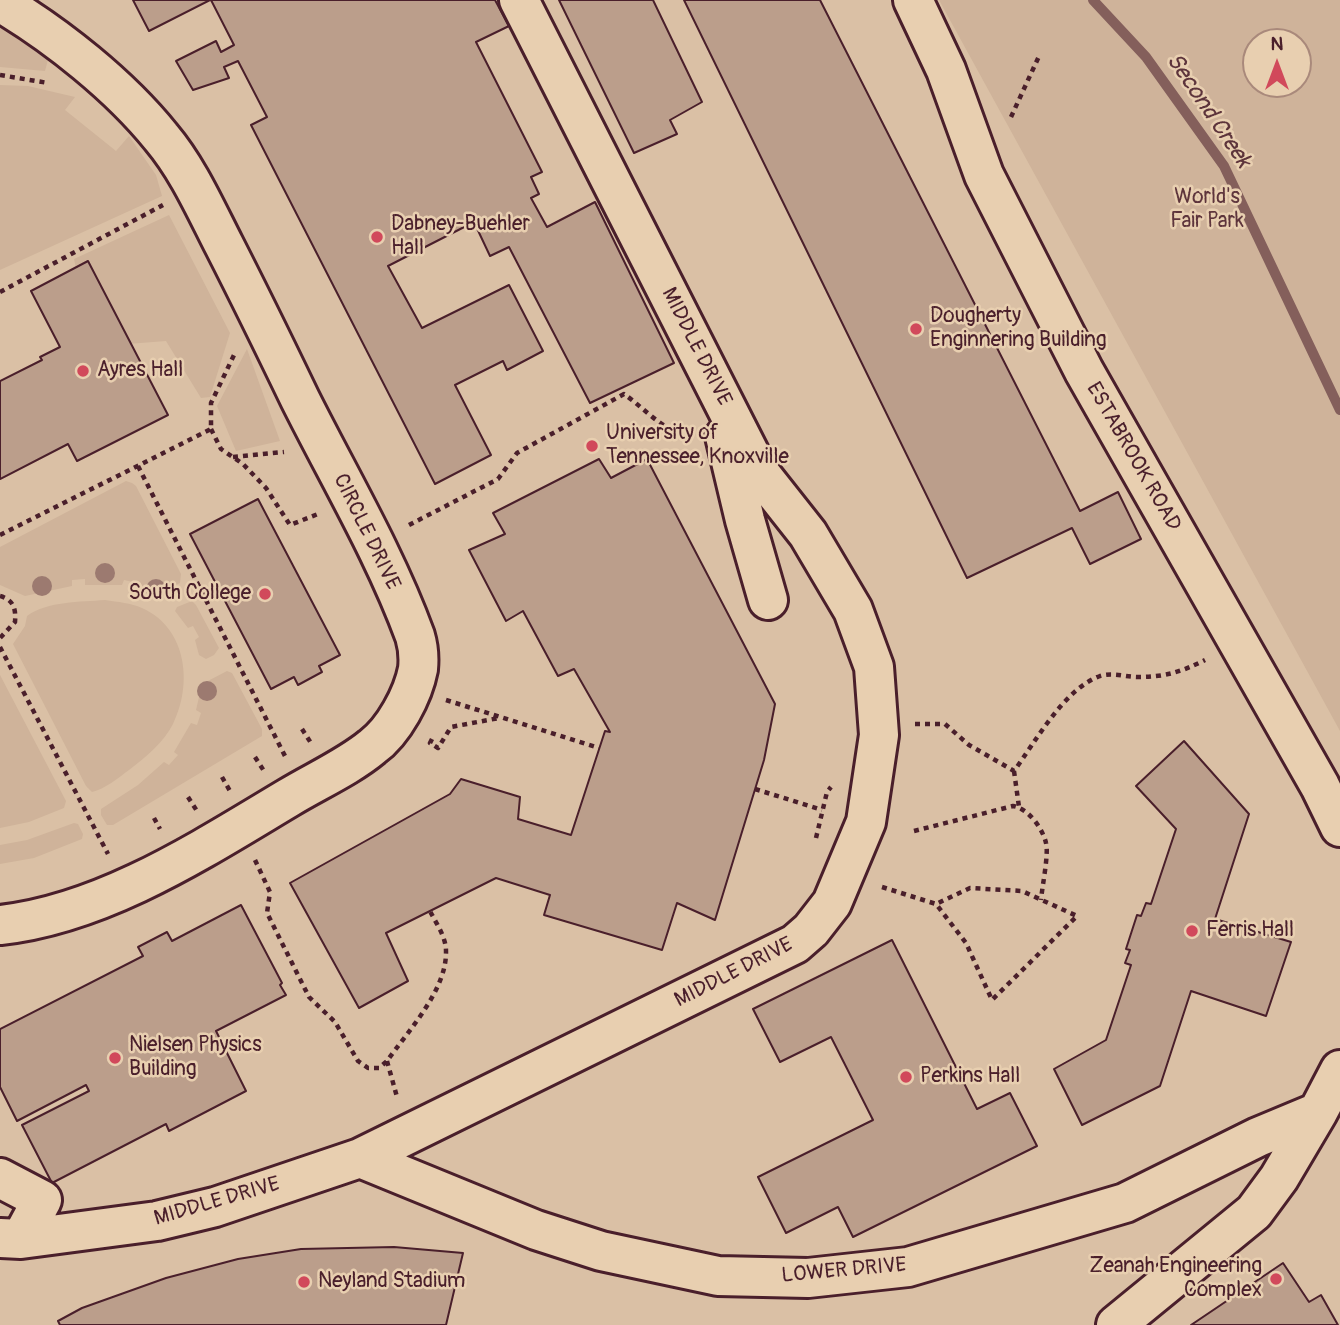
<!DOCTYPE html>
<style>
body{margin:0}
#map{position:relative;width:1340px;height:1325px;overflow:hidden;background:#e8cfb0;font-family:Pangolin,sans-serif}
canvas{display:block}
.north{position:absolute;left:1242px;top:28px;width:70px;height:70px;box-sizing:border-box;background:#e8cfb0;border:2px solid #a9897b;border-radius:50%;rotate:0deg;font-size:19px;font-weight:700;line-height:28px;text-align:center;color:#4a1f2b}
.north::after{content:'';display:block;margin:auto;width:24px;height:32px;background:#d1495b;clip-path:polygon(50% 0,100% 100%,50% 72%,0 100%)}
</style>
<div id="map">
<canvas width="1340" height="1325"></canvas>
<div class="north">N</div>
</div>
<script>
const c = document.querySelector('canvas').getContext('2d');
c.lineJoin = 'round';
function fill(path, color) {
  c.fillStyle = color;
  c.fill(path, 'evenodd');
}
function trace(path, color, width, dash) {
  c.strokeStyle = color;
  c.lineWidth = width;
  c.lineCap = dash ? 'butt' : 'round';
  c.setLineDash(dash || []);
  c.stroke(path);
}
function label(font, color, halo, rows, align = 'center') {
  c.font = font + ' Pangolin,sans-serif';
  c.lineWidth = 5;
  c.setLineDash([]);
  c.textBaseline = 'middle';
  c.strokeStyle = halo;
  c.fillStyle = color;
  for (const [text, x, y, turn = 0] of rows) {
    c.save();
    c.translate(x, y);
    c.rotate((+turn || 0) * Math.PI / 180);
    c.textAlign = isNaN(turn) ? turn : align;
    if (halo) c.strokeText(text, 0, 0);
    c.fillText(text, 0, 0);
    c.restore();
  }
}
const built = new Path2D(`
 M0,0H1340V1325H0ZM1256,42H1298V84H1256Z`);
const green = new Path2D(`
 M939,0H1340V731ZM1256,42H1298V84H1256Z
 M0,24L49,56L45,71L0,67Z
 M0,85L28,86L75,97L65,110L116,151L129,136L156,175L162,196L0,270Z
 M169,215L230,333L210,397L201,398L166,341L102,346L84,306L74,259Z
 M247,349L280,441L236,451L217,406Z
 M126,481L132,483L136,486L181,574L180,583L156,594L137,588V583L124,580L122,585H85V579L72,580V586L25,596L0,585V547Z
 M105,600C118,602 131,603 142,608C187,628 193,684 173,724C163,743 146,757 129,770C118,778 105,789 92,792L86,786L13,644L25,626L27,616C48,601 80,602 105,600Z
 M192,601L196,605L219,648L214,655L206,659L199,655L195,640L199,637L193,626L188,628L175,611L177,607Z
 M227,671L232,673L262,729V736L113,825H107L101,815V809L138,785L164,762L169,765L178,755L174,752L191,723L197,725L201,713L196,710L202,684Z
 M0,675L66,801L64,808L29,822L0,828Z
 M74,823L78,824L83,834L82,839L34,858L0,864V845L27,840Z`);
const stream = new Path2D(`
 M1093,0L1146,57L1224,166L1340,410`);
const building = new Path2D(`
 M133,0H210L149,31Z
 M211,0H495L509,26L476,42L542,172L531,177L539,194L531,198L547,227L595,202L674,363L590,403L509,247L490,256L474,222L388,266L422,328L509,285L543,351L507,370L503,361L455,385L491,455L435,484L251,125L267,117L238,61L224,67L229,78L193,90L176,61L216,41L221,52L234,45Z
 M559,0H653L702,102L670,120L677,134L634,153Z
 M684,0H820L1080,511L1118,492L1141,539L1090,564L1072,528L967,578Z
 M88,261L168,415L77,461L68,444L0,479V381L42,360L40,357L60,347L31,291Z
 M599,459L611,478L647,459L775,704L764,760L715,920L677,903L662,950L544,915L550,895L496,878L386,933L408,981L359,1008L290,883L450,794L461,779L520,797L518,819L571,835L605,731L610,732L574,669L558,676L523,611L506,621L469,550L505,534L493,513Z
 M258,499L340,655L319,666L322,672L298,685L294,677L271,689L190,534Z
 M1184,741L1249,814L1215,919L1291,942L1266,1016L1191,991L1160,1086L1082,1125L1054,1069L1106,1040L1131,965L1125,963L1130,950L1126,949L1137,915L1141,916L1146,903L1151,904L1176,829L1136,786Z
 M241,905L282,983L280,985L286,995L216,1031L246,1091L169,1131L166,1124L52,1183L22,1125L89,1091L86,1085L17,1121L0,1087V1029L143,956L138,947L167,932L172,941Z
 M892,940L977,1109L1010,1093L1037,1146L853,1237L838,1207L786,1233L758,1177L873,1120L831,1037L780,1062L753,1009Z
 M394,1247L463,1253L446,1325H60L58,1321L82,1308L166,1278L238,1259L301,1249Z
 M1283,1263L1309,1302L1321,1295L1338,1325H1191Z`);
const path = new Path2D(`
 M0,75L48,83
 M1011,117L1040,54
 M0,292L163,205
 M211,429L221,449L243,464L266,488L290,525L318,514
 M233,457L284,452
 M138,466L285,756
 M409,525L498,479L517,453L624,394C643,407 666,434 690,436
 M0,535L211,429V403L235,353
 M0,596C14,600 16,609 15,622L0,638
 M0,647L108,854
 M446,700L599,748
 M915,724H945L969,745L1014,771C1036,741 1064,689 1100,676C1113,672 1125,677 1138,677C1165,677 1181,672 1205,660
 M302,729L311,743
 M432,739L430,743L438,748L451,727L499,718
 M255,757L264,771
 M1014,771L1019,807
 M222,777L230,791
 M755,789L822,810
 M188,797L197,811
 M154,818L160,829
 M914,831L1013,806C1028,808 1043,829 1046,843C1049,854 1042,887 1041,900
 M816,838L827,792L831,787
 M255,860L270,892L267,913L309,997L335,1022L358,1061L368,1068H379L387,1061C408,1031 447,990 446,951C446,937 436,923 430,911
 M882,887L936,904L966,943L992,1000L1077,916L1022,891L970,888L936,904
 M387,1061L397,1097`);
const minor = new Path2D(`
 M913,0L946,70L984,175L1084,371L1320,786L1340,827
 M0,2C56,35 120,86 161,137C188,169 205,208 224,245C250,296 275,347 300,399C339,477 385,554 415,636C418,646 419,659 418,669C413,695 394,731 372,747C348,767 314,782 288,798C201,850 103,914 0,925
 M725,436L745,520L768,600
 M360,1158L536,1230L601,1251L718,1276L808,1278L908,1267L1125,1203L1258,1137L1318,1112
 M0,1178L42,1200L21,1239
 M0,1238L21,1239L157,1221L215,1207L360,1158L795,944L811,930L832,903L866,822L879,735L874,667L853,610L808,534L759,472L519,0
 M1116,1325L1254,1212L1279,1178L1318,1112L1340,1070`);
const trees = [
 [105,573],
 [42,586],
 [156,589],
 [207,691]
];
const markers = [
 [377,237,7,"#d1495b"],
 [916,329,7,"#d1495b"],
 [83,371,7,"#d1495b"],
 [592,446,7,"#d1495b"],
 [265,594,7,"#d1495b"],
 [1192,931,7,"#d1495b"],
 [115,1058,7,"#d1495b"],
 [906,1077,7,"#d1495b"],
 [1276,1279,7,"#d1495b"],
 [304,1282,7,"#d1495b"]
];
const parkNames = [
 ["World's",1207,198],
 ["Fair Park",1207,222]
];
const poiNames = [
 ["Dabney-Buehler",391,225],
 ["Hall",391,249],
 ["Dougherty",930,317],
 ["Enginnering Building",930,341],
 ["Ayres Hall",97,371],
 ["University of",606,434],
 ["Tennessee, Knoxville",606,458],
 ["South College",251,594,"right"],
 ["Ferris Hall",1206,931],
 ["Nielsen Physics",129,1046],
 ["Building",129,1070],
 ["Perkins Hall",920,1077],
 ["Zeanah Engineering",1262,1267,"right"],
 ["Complex",1262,1291,"right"],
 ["Neyland Stadium",318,1282]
];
const streetNames = [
 ["MIDDLE DRIVE",696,347,63],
 ["ESTABROOK ROAD",1133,457,60],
 ["CIRCLE DRIVE",366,532,64],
 ["MIDDLE DRIVE",734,973,-27],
 ["MIDDLE DRIVE",217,1202,-16],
 ["LOWER DRIVE",844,1271,-5]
];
const waterNames = [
 ["Second Creek",1208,111,56]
];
fill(built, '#dac0a5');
fill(green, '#cfb39a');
trace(stream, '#845f5b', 10);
fill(building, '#bb9e8b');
trace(building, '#4a1f2b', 2);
trace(minor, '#4a1f2b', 44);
trace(path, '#4a1f2b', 4.5, [5, 5]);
trace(minor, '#e8cfb0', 38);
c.fillStyle = '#9c7a70';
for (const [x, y] of trees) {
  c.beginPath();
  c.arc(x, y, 10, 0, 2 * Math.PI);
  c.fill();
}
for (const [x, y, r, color] of markers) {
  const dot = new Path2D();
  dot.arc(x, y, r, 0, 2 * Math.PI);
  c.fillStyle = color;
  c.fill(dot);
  trace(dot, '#e8cfb0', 2.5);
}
label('21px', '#5e353c', '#e8cfb0', parkNames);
label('21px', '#4a1f2b', '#e8cfb0', poiNames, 'left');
label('21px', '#4a1f2b', '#e8cfb0', streetNames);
label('italic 23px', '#5d343b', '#e8cfb0', waterNames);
</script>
